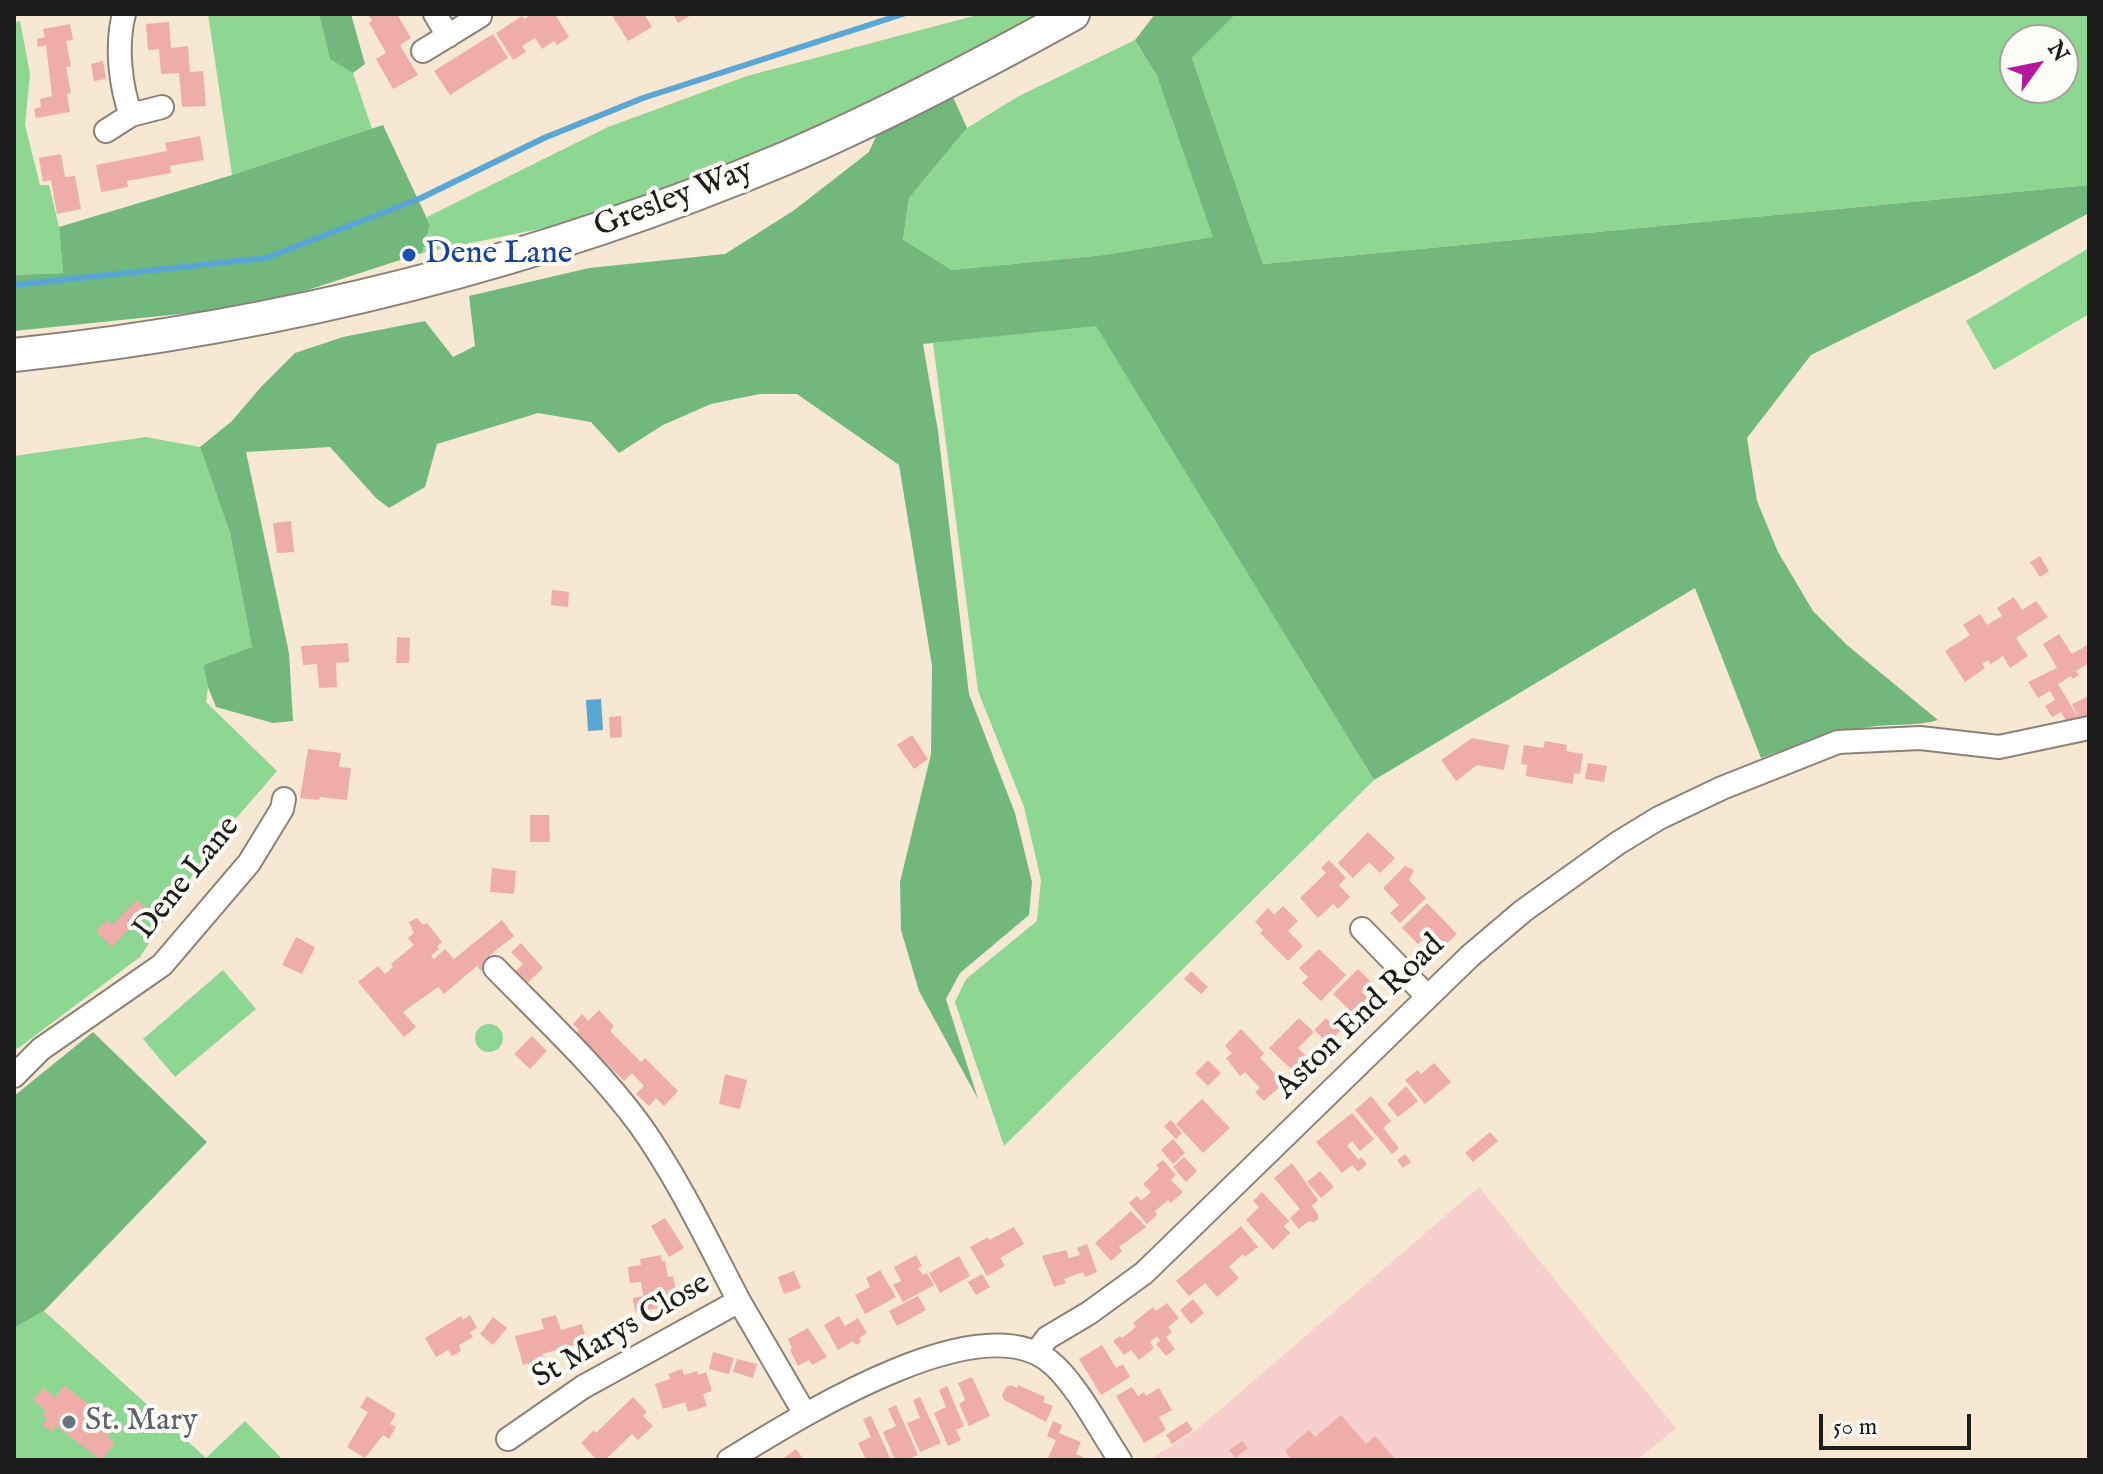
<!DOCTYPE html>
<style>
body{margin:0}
#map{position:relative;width:2103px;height:1474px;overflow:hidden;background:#f7e8d3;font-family:"IM FELL English",serif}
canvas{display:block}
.frame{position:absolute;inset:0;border:16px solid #1c1c1c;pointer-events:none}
.north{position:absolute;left:1999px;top:24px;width:80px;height:80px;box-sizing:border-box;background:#fdfcf7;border:2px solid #a3a29f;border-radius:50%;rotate:57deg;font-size:22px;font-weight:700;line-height:32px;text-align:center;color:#1c1c1c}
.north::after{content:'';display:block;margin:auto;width:28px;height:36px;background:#b5179e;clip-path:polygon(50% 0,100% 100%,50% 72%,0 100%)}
.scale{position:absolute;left:1819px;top:1414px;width:152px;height:36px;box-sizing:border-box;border:4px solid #1c1c1c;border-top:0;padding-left:10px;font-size:24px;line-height:28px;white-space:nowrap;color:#1c1c1c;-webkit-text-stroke:6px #fdfcf7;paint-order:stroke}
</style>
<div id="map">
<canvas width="2103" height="1474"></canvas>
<div class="frame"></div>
<div class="north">N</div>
<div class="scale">50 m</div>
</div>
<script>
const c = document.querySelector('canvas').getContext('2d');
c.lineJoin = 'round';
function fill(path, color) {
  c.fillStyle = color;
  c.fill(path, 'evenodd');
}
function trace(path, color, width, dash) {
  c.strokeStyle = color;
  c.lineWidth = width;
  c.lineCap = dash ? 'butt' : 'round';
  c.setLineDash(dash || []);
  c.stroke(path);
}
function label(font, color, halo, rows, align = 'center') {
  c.font = font + ' "IM FELL English",serif';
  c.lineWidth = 8;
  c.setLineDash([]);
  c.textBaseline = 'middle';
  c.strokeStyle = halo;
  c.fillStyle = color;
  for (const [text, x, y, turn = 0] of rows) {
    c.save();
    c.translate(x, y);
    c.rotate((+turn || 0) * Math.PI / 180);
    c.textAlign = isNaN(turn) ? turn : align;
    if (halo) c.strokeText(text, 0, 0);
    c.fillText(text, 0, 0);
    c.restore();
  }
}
const built = new Path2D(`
 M1479,1187L1676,1428L1637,1460H1149L1195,1431Z`);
const green = new Path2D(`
 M208,14H319L330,58L353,73L372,129L232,175Z
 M981,14H1037L963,57L759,154L578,221L422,253L430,225L427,217L608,127L747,76Z
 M1236,14H2089V185L1263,264L1192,58ZM2015,40H2063V88H2015Z
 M20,21L30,74L25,125L40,185H49L59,227L63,273L14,275V22Z
 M1135,40L1157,76L1214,237L1104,255L952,270L903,241L909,198L967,128L1019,96Z
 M2089,248V314L1994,370L1966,321Z
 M1096,325L1374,780L1004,1146L955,1002L966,979L1037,921L1041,880L1024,807L978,691L933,343Z
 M146,437L200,447L230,533L252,647L203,665L208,687L206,702L277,771L208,851L140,957L17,1049L14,1047V456Z
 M223,970L256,1009L175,1077L143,1039Z
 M475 1038a14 14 0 1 1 28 0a14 14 0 1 1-28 0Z
 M44,1311L206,1458L245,1421L283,1460H14V1328Z`);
const forest = new Path2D(`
 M319,14H351L365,64L353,73L330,59Z
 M1155,14H1236L1192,58L1263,264L2089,185V213L1974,275L1811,355L1747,438L1757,501L1778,552L1813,611L1847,645L1938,720C1917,726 1897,724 1876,726C1836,731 1799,745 1761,758L1695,588L1374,780L1096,326L923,344L938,431L969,694L1015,813L1032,882L1029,915L960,973L946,999L978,1099L919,991L901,930L900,882L931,754L932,666L899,465L797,394H760L711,404L663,425L619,453L591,422L538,413L437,444L425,487L389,508L376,498L330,447L246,452L289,653L293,721L273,723L216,707L208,687L203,665L252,647L230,533L200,447L232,421L260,388L295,353L343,337L425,321L453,357L475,346L469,296L589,268L725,254L793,211L869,152L878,132L907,110L953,97L967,128L909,198L903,240L952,270L1104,255L1213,237L1157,76L1135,40Z
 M383,125L430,225L422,253L258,306L14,331V275L63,273L59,227L232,175Z
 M93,1032L207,1142L44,1311L14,1328V1096Z`);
const water = new Path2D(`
 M601,699L603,730L588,731L586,700Z`);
const stream = new Path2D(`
 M14,285L266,258L421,198L544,138L643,98L903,14`);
const building = new Path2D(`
 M368,14H397L411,38L400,45L418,75L393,89L376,59L386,53L369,23L372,21Z
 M532,14H555L569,37L557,45L554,41L542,49L535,38L522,46L526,52L513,60L496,33L522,16L524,19Z
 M611,14H644L652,27L628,41Z
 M673,14H693L678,23Z
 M169,22L171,48L188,46L190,72L203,71L206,106L182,107L179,73L161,74L159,49L148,50L146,24Z
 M70,24L73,40L66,41L71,66L66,67L71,93L67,94L70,112L36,118L34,109L41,107L40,99L52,96L46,45L38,47L37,39L45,37L43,29Z
 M493,34L508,58L450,95L434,71Z
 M103,61L106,79L94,81L91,64Z
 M200,136L204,160L170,166L171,173L127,181L128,187L101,192L96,165L167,151L165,143Z
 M61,154L65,177L75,176L81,209L57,214L51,180L43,182L39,158Z
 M291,521L294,552L277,553L273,523Z
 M2040,556L2049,571L2040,577L2030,562Z
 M552,590L569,592L568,607L551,605Z
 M2014,597L2022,610L2036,601L2048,617L2016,638L2028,656L2010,668L2003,656L1991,664L1988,660L1982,664L1985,668L1965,682L1945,651L1970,635L1963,625L1980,614L1987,625L2002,616L1997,608Z
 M2059,634L2072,654L2089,644V663L2076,671L2079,675L2073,679L2071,676L2058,684L2079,719L2072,704L2089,696V714L2069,726L2061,712L2052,717L2045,706L2055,700L2050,691L2038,698L2028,682L2057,668L2043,644Z
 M397,637L410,638L409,663H396Z
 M348,643L349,662L336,663L337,687L319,688L317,664L303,665L301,646Z
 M621,716L622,737L610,738L609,717Z
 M912,735L928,759L914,769L897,745Z
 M1472,738L1509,745L1504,770L1477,765L1456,781L1441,760Z
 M1545,741L1567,745L1566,751L1583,754L1580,774L1574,773L1573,784L1526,776L1527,765L1521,764L1524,745L1543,748Z
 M308,749L341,753L339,767L351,768L347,800L320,797L319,800L300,798Z
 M1588,763L1607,766L1604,782L1585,779Z
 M530,815H549L550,842H530Z
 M1368,832L1395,858L1380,873L1369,862L1353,878L1338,863Z
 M1329,860L1346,878L1339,885L1350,897L1338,909L1333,904L1318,918L1300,898L1326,873L1321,868Z
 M1405,866L1414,870L1409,880L1426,898L1400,923L1390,913L1399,905L1383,888Z
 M492,868L516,871L514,894L490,892Z
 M137,900L148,910L112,947L96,931L107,920L112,925Z
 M1427,903L1457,934L1441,949L1427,935L1418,944L1402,928Z
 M1283,906L1298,921L1288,931L1303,946L1288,961L1260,933L1263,930L1255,922L1268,908L1274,915Z
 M417,918L423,925L427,923L442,942L437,946L439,949L431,956L434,959L445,949L454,959L502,920L514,936L489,956L493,961L481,971L477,966L444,994L438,987L403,1012L416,1027L404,1037L358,982L378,966L385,974L393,967L391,964L414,945L408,938L414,933L409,922Z
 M296,937L315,947L302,974L282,965Z
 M521,943L543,968L521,989L509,977L523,964L511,952Z
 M1319,949L1346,975L1321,1001L1302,983L1308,977L1299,968Z
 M1358,969L1372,983L1362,992L1379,1009L1364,1024L1333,994Z
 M1191,971L1208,987L1201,994L1184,979Z
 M599,1010L614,1026L610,1031L641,1062L645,1058L678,1091L664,1106L656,1098L649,1106L636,1094L644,1086L632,1073L624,1081L576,1033L579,1030L573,1024L582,1014L588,1021Z
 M1299,1018L1314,1032L1298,1048L1308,1058L1294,1072L1269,1048Z
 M1326,1018L1340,1031L1328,1043L1314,1030Z
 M1241,1029L1264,1053L1260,1058L1284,1083L1264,1101L1255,1092L1260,1088L1245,1072L1240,1076L1226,1058L1232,1053L1225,1046Z
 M532,1036L547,1051L530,1069L514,1054Z
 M1208,1060L1221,1073L1208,1086L1195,1073Z
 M1434,1063L1451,1082L1425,1104L1405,1080L1418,1070L1421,1074Z
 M725,1074L747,1080L740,1109L719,1104Z
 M1406,1086L1418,1101L1398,1117L1387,1104Z
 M1371,1096L1391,1121L1383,1128L1399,1148L1392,1154L1355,1110Z
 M1202,1099L1230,1128L1203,1153L1176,1124Z
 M1352,1113L1374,1139L1360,1151L1352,1141L1347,1146L1359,1160L1361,1157L1367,1164L1358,1172L1352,1165L1342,1173L1316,1142Z
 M1171,1120L1182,1133L1176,1139L1164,1126Z
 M1490,1132L1498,1141L1473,1162L1465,1153Z
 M1173,1139L1185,1153L1173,1164L1161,1150Z
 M1405,1154L1411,1162L1403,1168L1397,1160Z
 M1184,1157L1197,1171L1186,1182L1173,1167Z
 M1163,1160L1176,1175L1171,1180L1183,1192L1171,1203L1168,1200L1155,1211L1157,1215L1147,1224L1129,1203L1137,1196L1141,1201L1151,1192L1143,1184L1159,1169L1156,1165Z
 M1292,1163L1318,1200L1312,1206L1318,1214V1219L1314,1222L1309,1221L1299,1229L1290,1218L1300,1209L1274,1178Z
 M1320,1171L1334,1187L1321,1198L1307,1182Z
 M1262,1192L1289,1221L1284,1226L1290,1233L1273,1250L1246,1220L1259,1207L1253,1201Z
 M1131,1211L1146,1227L1119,1247L1122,1251L1111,1261L1095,1243Z
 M665,1218L684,1248L669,1257L651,1226Z
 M1241,1226L1258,1247L1245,1257L1243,1254L1229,1267L1239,1278L1217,1297L1205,1283L1189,1296L1176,1281Z
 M1014,1227L1024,1244L1000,1258L1005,1266L987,1276L970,1247L988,1237L989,1240Z
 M1087,1244L1097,1272L1085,1277L1083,1272L1064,1279L1066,1283L1054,1287L1042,1256L1066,1250L1069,1258L1080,1255L1077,1248Z
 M661,1255L662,1261H665L668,1277L673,1276L676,1291L670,1292L672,1306L635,1312L633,1298L643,1296L641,1282L630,1283L628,1267L641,1265L640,1259Z
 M916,1255L922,1266L918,1268L923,1275L927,1273L934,1285L903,1302L893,1285L901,1281L894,1267Z
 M959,1256L970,1276L940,1293L929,1273Z
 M880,1270L896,1297L865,1314L855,1295L870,1287L866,1278Z
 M794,1271L801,1288L784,1294L778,1277Z
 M982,1274L990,1287L976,1295L968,1282Z
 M918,1296L926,1310L897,1326L889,1311Z
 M1193,1299L1204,1313L1191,1324L1180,1310Z
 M1167,1303L1179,1318L1168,1327L1172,1332L1166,1337L1175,1349L1166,1356L1156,1344L1160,1341L1157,1336L1150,1342L1154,1348L1139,1360L1131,1350L1124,1355L1113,1341L1120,1336L1122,1338L1136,1327L1133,1323L1153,1307L1156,1311Z
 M470,1315L477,1328L470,1332L473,1337L459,1345L461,1351L452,1356L448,1350L436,1357L425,1338L461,1316L463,1320Z
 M556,1315L561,1330L582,1324L587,1342L542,1354L544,1359L523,1365L515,1336L544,1329L541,1319Z
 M839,1316L845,1326L858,1318L867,1333L859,1338L861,1342L856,1345L853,1341L838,1350L824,1325Z
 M493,1317L507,1328L493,1345L480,1334Z
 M808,1328L827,1357L812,1365L809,1360L798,1366L790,1350L792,1348L788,1339Z
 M1102,1345L1116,1368L1123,1364L1130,1377L1101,1395L1079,1359Z
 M713,1352L734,1358L729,1374L709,1369Z
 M737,1359L757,1364L753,1378L733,1372Z
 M682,1369L684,1375L697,1371L698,1375L706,1372L712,1391L703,1394L707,1406L688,1412L685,1402L663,1409L655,1384L670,1379L668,1374Z
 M972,1377L990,1416L969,1426L959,1404L965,1400L958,1383Z
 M64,1385L100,1413L92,1424L98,1429L106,1420L114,1427L107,1437L115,1443L101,1460L56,1426L52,1432L42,1425L47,1419L42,1414L45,1410L33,1400L43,1388L55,1397Z
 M1011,1385L1017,1388L1018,1385L1045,1397L1043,1402L1053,1406L1046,1422L1004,1400L1002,1395L1006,1387Z
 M947,1386L964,1426L956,1430L961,1440L948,1446L934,1413L946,1407L939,1390Z
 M1132,1387L1138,1396L1144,1392L1146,1396L1159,1388L1172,1410L1159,1417L1166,1430L1144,1443L1116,1396Z
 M367,1396L396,1414L390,1424L396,1427L389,1439L383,1435L365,1458L347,1447L368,1412L360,1408Z
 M633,1397L647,1412L643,1416L653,1426L638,1440L632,1434L605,1460H597L581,1443L594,1430L596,1433Z
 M920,1397L941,1443L920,1452L907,1423L920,1418L913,1400Z
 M896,1405L918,1455L906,1460H895L883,1432L896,1426L888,1409Z
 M1341,1415L1366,1444L1375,1436L1396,1460H1292L1285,1451L1309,1430L1315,1437Z
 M871,1416L891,1460H866L858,1443L871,1437L863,1419Z
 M1053,1421L1062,1425L1059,1433L1081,1442L1076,1454L1089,1460L1048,1458L1056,1440L1047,1436Z
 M1187,1421L1193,1430L1172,1444L1166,1435Z
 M1242,1441L1248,1448L1235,1458L1229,1450Z
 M796,1449L804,1460H781Z`);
const street = new Path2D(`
 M435,14L448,36
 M423,51L480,16
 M131,115L162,107
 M106,131L131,115C120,86 116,44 124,14
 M1362,929L1428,997
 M495,968C545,1019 598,1068 640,1125C679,1180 708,1242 739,1301
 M14,1076L41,1049L162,965L249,863L282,809L284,799
 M1036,1353L1047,1338L1089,1313L1144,1273L1470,956L1523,911L1618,843L1659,818L1722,788L1838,742L1920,738L1999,747L2089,728
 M508,1439L583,1387L739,1301L805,1414
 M729,1460C795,1420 976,1304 1049,1361C1075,1381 1101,1432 1120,1460`);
const secondary = new Path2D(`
 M14,355C280,327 540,262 786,158C884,116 979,66 1073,14`);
const markers = [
 [409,255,8,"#1a4fb4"],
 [69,1422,8,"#6b7280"]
];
const streetNames = [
 ["Gresley Way",674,200,-21],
 ["Dene Lane",188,879,-51],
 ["Aston End Road",1361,1018,-44],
 ["St Marys Close",622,1332,-30]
];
const transitNames = [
 ["Dene Lane",425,255]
];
const worshipNames = [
 ["St. Mary",85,1422]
];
fill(built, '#f7d0cd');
fill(green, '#8dd792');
fill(forest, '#72b87c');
fill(water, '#5aa7d3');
trace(stream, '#5aa7d3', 6);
fill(building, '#efada9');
trace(street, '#8a8278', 26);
trace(secondary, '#8a8278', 36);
trace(street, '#fff', 22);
trace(secondary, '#fff', 32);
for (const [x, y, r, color] of markers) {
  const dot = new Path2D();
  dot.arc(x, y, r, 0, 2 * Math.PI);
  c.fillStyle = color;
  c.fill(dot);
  trace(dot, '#fdfcf7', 3);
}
label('32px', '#1c1c1c', '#fdfcf7', streetNames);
label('32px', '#164399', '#fdfcf7', transitNames, 'left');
label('32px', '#5b616d', '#fdfcf7', worshipNames, 'left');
</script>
